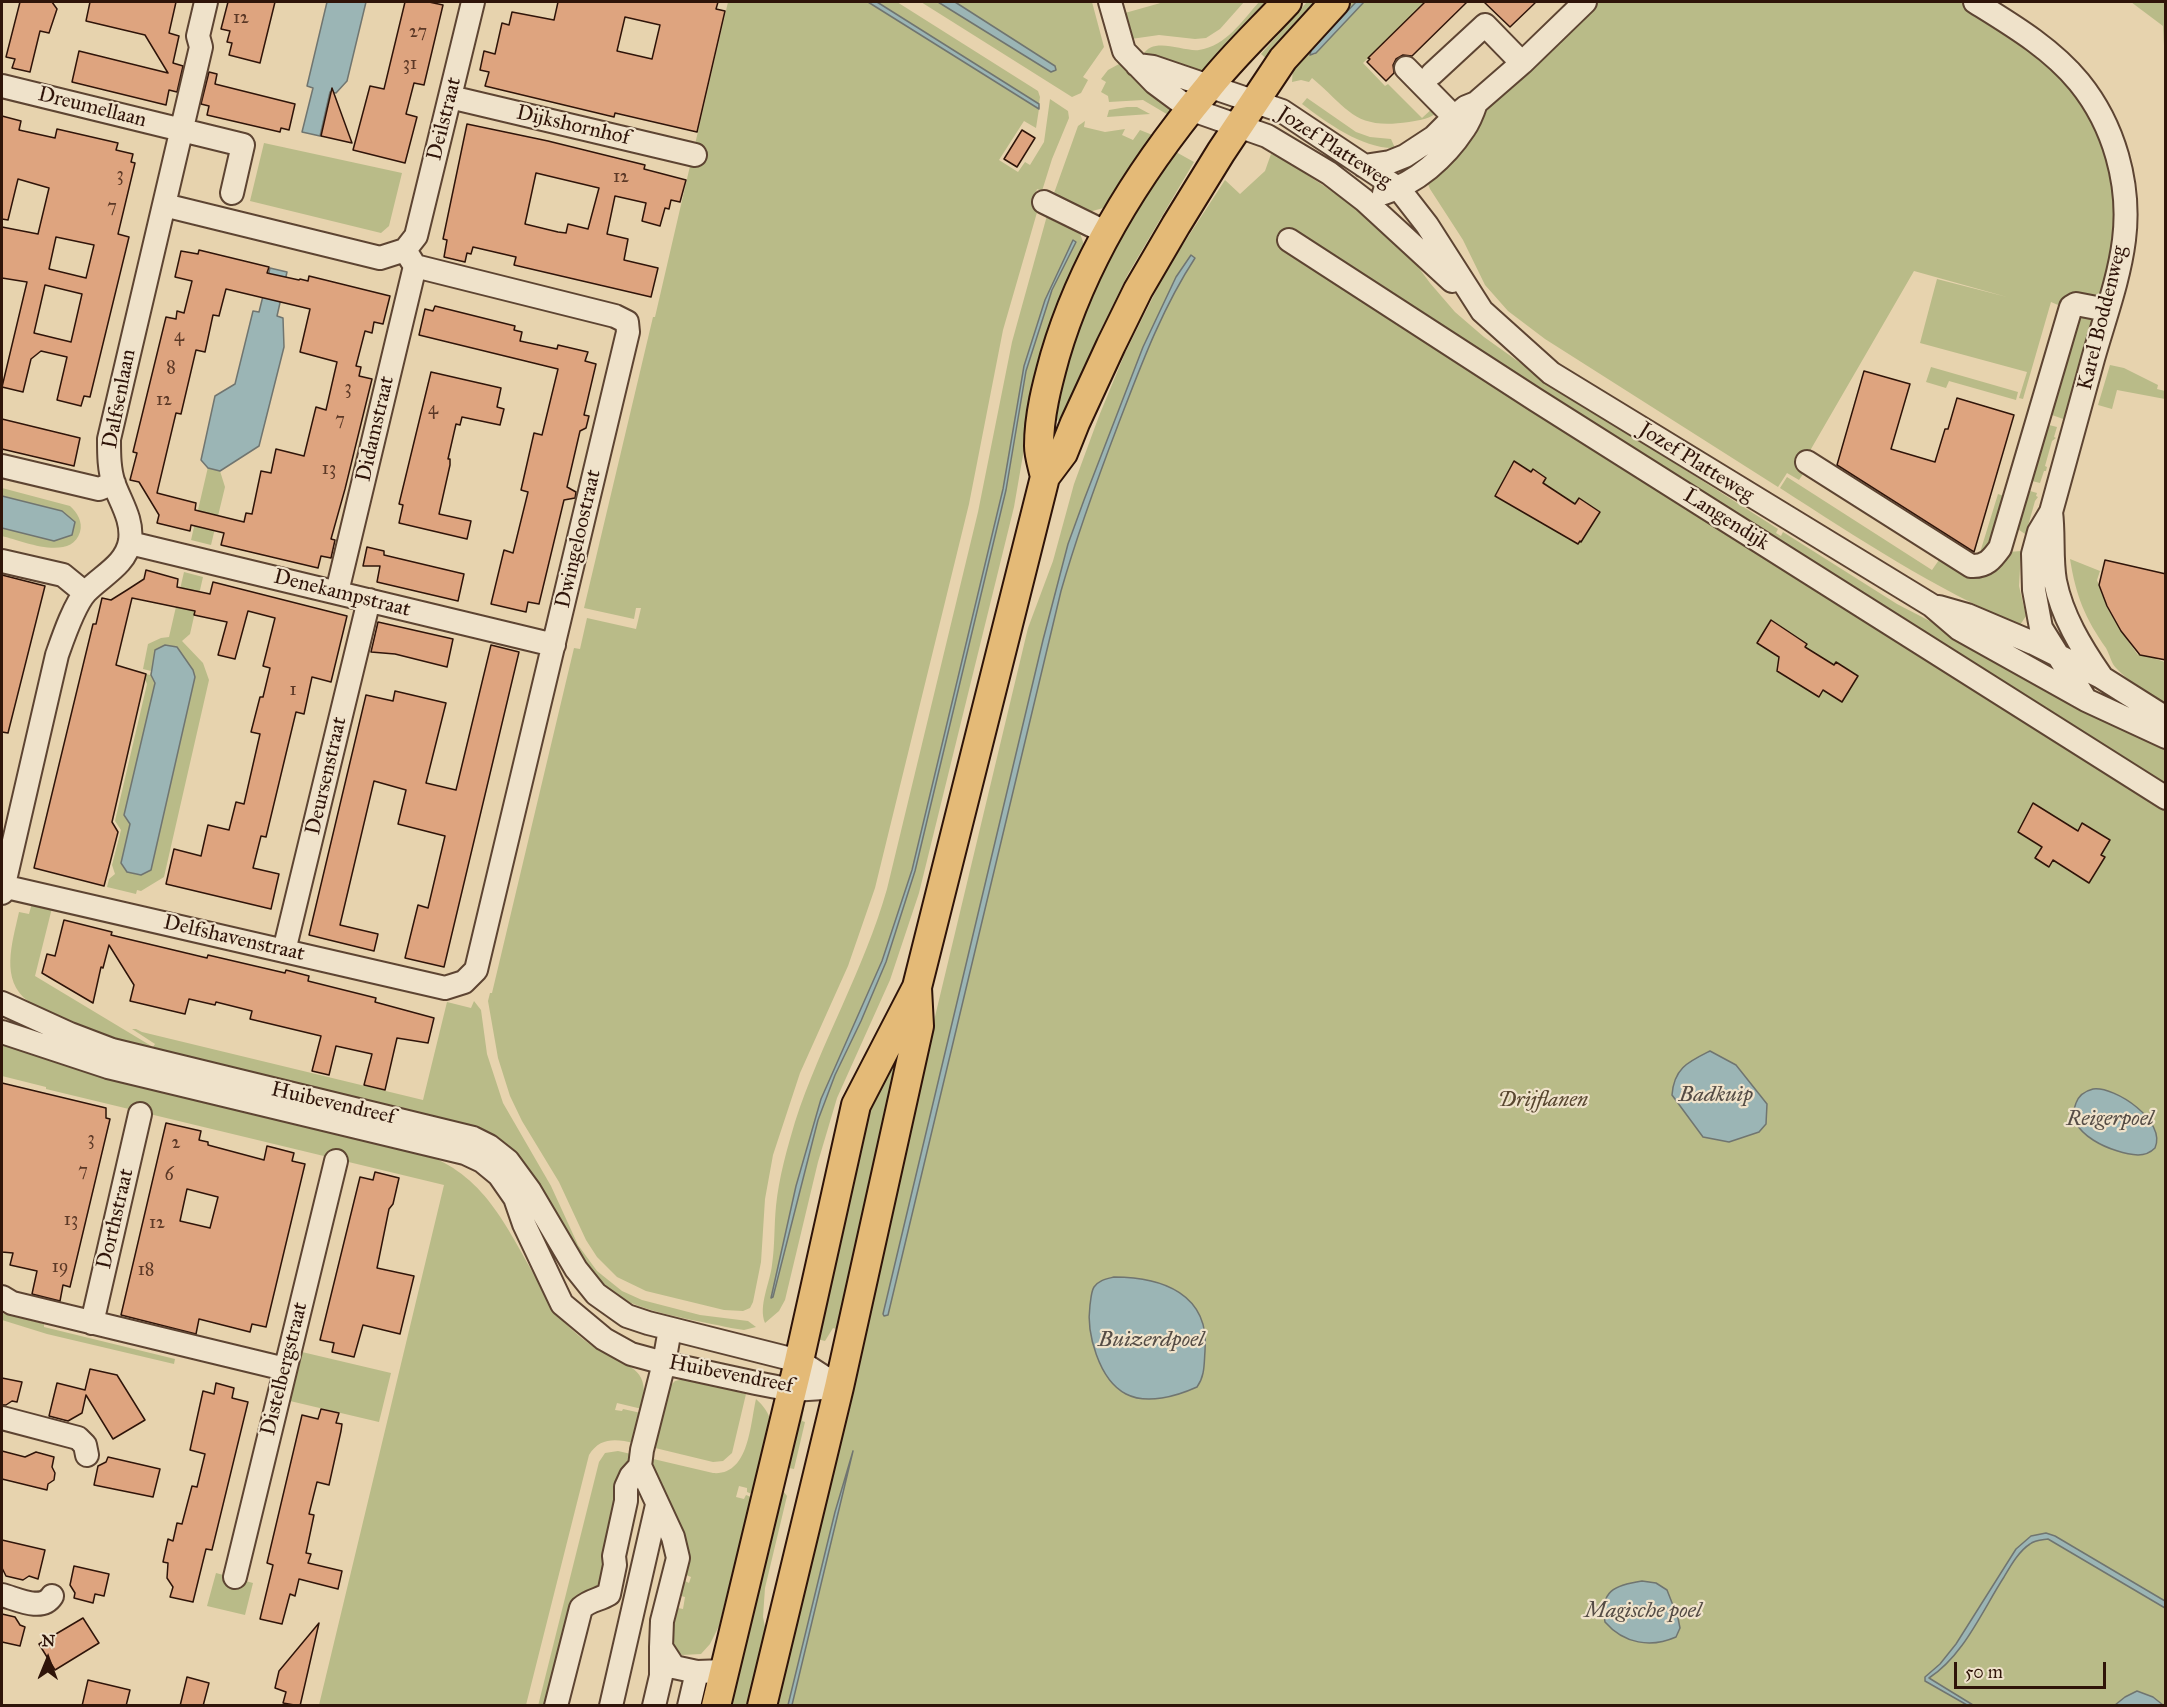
<!DOCTYPE html>
<style>
body{margin:0}
#map{position:relative;width:2167px;height:1707px;overflow:hidden;background:#e7d3ae;font-family:"IM FELL Great Primer",serif}
canvas{display:block}
.frame{position:absolute;inset:0;border:3px solid #2f1409;pointer-events:none}
.north{position:absolute;left:18px;top:1629px;width:60px;height:60px;-webkit-text-stroke:4px #efe2ca;paint-order:stroke;rotate:1deg;font-size:16px;font-weight:700;line-height:24px;text-align:center;color:#2f1409}
.north::after{content:'';display:block;margin:auto;width:21px;height:27px;background:#2f1409;clip-path:polygon(50% 0,100% 100%,50% 72%,0 100%)}
.scale{position:absolute;left:1954px;top:1662px;width:152px;height:27px;box-sizing:border-box;border:3px solid #2f1409;border-top:0;padding-left:8px;font-size:18px;line-height:21px;white-space:nowrap;color:#2f1409;-webkit-text-stroke:4px #efe2ca;paint-order:stroke}
</style>
<div id="map">
<canvas width="2167" height="1707"></canvas>
<div class="frame"></div>
<div class="north">N</div>
<div class="scale">50 m</div>
</div>
<script>
const c = document.querySelector('canvas').getContext('2d');
c.lineJoin = 'round';
function fill(path, color) {
  c.fillStyle = color;
  c.fill(path, 'evenodd');
}
function trace(path, color, width, dash) {
  c.strokeStyle = color;
  c.lineWidth = width;
  c.lineCap = dash ? 'butt' : 'round';
  c.setLineDash(dash || []);
  c.stroke(path);
}
function label(font, color, halo, rows, align = 'center') {
  c.font = font + ' "IM FELL Great Primer",serif';
  c.lineWidth = 4.5;
  c.setLineDash([]);
  c.textBaseline = 'middle';
  c.strokeStyle = halo;
  c.fillStyle = color;
  for (const [text, x, y, turn = 0] of rows) {
    c.save();
    c.translate(x, y);
    c.rotate((+turn || 0) * Math.PI / 180);
    c.textAlign = isNaN(turn) ? turn : align;
    if (halo) c.strokeText(text, 0, 0);
    c.fillText(text, 0, 0);
    c.restore();
  }
}
const green = new Path2D(`
 M728,2H868L1039,109L1036,128L1024,121L999,160L1018,172L1025,162L1030,165L1044,142L1050,99L1068,111L1069,118L1052,159L1042,191L1037,189L1033,203L1038,209L1003,330L969,504L875,888L848,966L800,1073L773,1155L765,1199L761,1262L753,1302L750,1308L743,1311L724,1310L646,1291L617,1277L597,1257L586,1240L559,1182L522,1121L510,1096L498,1058L488,1001L490,993H492L574,648L580,649L587,618L636,629L641,608H636L634,619L584,608L653,317H655Z
 M877,2H897L1038,91L1040,97L1039,104Z
 M921,2H938L1051,72L1055,66L955,2H1092L1104,47L1083,77L1088,80L1081,93L1072,97Z
 M1164,2H1244L1220,29L1206,38L1195,39L1159,35L1131,39L1125,13Z
 M1259,2H1265L1205,74L1143,55C1153,36 1183,52 1199,50C1226,46 1242,21 1259,2Z
 M1307,2H1319L1269,61L1261,54Z
 M1347,2H1356L1309,52L1314,55L1316,53L1364,2H1425L1363,63L1385,86L1388,84L1422,118L1435,106L1439,111C1430,119 1421,120 1409,122C1354,130 1350,110 1312,78L1309,82L1301,80L1292,82L1293,67Z
 M1598,2H1960L2028,44L2073,86L2109,155L2117,230L2101,300C2082,294 2071,286 2058,305L2051,302L2023,399L2019,398L2027,372L1920,343L1937,279L2007,297L1914,271L1800,468L1805,471L1799,480L1787,473L1778,487L1545,339L1508,311L1485,285L1463,240L1430,189L1428,184L1431,182L1429,179L1506,88Z
 M2131,2H2165V66L2163,26Z
 M1119,64L1133,71L1175,106L1170,116L1143,100L1109,102L1108,96L1101,92L1106,82L1101,79L1108,70Z
 M1307,98L1356,132L1370,137L1391,139L1395,148C1363,149 1327,123 1302,104Z
 M1127,107H1137L1150,114L1107,117L1109,110Z
 M1085,121L1084,127L1105,132L1125,129L1122,135L1133,140L1140,130L1155,136L1107,207L1085,213L1053,196L1078,126Z
 M264,143L402,173L389,226L381,233L250,201Z
 M1176,152L1194,162L1128,274L1101,329L1061,421L1053,420L1055,400L1093,281L1158,166Z
 M1271,154L1282,158C1318,183 1358,205 1387,238L1393,233L1430,283L1455,312L1484,337L1540,377L1778,529L1776,533L1781,536L1783,532L1897,604L2165,743V1705L770,1706L1028,628L1053,561L1074,484L1099,416L1125,353L1167,269L1225,180L1240,194L1265,171Z
 M1048,212L1078,227L1085,248L1028,426L1014,507L919,893L890,980L837,1098L818,1162L785,1300L779,1311L765,1323C758,1306 770,1283 772,1265C775,1245 774,1226 776,1206C779,1177 787,1149 795,1122C821,1042 864,970 887,889L978,512L1012,342ZM1073,240L1042,316L1026,371L1006,490L915,871L886,962L861,1021L835,1075L818,1120L771,1297L796,1186L821,1099L882,961L912,870L1003,489L1024,366L1045,300Z
 M2080,315L2096,317L2066,420L2052,415L2076,331L2069,328Z
 M2110,365L2124,368L2158,385L2157,389L2165,391V399L2117,390L2112,409L2098,405Z
 M1931,367L2018,392L2016,400L1949,381L1946,388L1926,382Z
 M2049,425L2057,427L2054,437L2056,438L2052,441L2045,466L2047,467L2046,471H2044L2040,483L2032,481Z
 M208,467L220,471L225,487L211,545L191,540Z
 M1787,477L1932,570L1941,557L1972,578L1984,576L2009,552L2021,551L2019,586L2026,616L2020,625C1934,589 1858,538 1780,488Z
 M2,488L70,506C77,512 83,522 80,532C71,562 22,541 2,536V528L54,540L72,535L75,522L62,511L2,496Z
 M2030,491L2037,493L2036,496L2038,497L2035,501L2028,526V530H2027L2025,534L2015,527V513L2022,515Z
 M1998,494L2004,496L1990,541L1978,559Z
 M2070,559L2100,571L2097,580L2107,607L2121,631L2138,655L2141,647L2158,651L2156,659L2165,662V703C2149,693 2130,683 2116,668C2111,663 2110,655 2106,648C2085,618 2076,596 2070,559Z
 M184,572L203,577L190,634L182,641L203,663L209,680L164,877L141,891L137,890L136,894L107,887L109,879L115,874L112,865L121,830L115,821L147,684L145,679L146,674L150,675L151,671L143,669L148,644L161,638L169,637ZM165,645L177,647L195,677L151,870L127,872L121,863L130,824L155,683L151,674Z
 M32,903L52,908L35,976L153,1047L155,1044L152,1042L132,1029H136L142,1032L423,1100L447,1002L471,1008L474,1001L481,1010L487,1054L503,1103L551,1186L578,1245L597,1271L622,1291L642,1300L700,1315L748,1321L756,1327L744,1330L731,1328C700,1321 647,1313 621,1298C583,1276 553,1212 529,1174L114,1046L25,1007L28,1001C0,980 12,944 19,912L29,914Z
 M912,1017L838,1323L836,1329L833,1328L825,1341L813,1338L871,1097Z
 M2,1043L427,1155C488,1178 508,1231 539,1283C547,1296 554,1310 564,1322C576,1334 589,1345 604,1353C633,1369 650,1369 642,1409L617,1403L615,1410L622,1411L623,1409L641,1413L634,1443C616,1439 600,1437 589,1455L526,1705H319L444,1185L46,1089V1087L2,1076Z
 M2,1313L44,1324V1327L175,1359L174,1364L47,1334L2,1320Z
 M302,1352L391,1373L379,1422L290,1401Z
 M684,1379L746,1394L732,1453L723,1461L713,1462L651,1447L668,1388L675,1381Z
 M756,1399C763,1405 770,1414 771,1424C772,1441 760,1478 752,1494L747,1492V1488L739,1486L736,1497L744,1499L746,1495L751,1497L719,1626L710,1644L701,1654L682,1655L674,1649L671,1638L678,1608L683,1609L685,1597L681,1596L685,1581L689,1583L691,1577L686,1575L690,1560L688,1552L649,1458L713,1473C749,1476 750,1425 756,1399Z
 M800,1407L804,1408L802,1421L805,1422L794,1469L784,1467Z
 M618,1451L631,1454L630,1469L609,1568L547,1705L538,1706L599,1462L605,1453Z
 M781,1491H783L787,1496L765,1588L763,1617L766,1632L754,1705L725,1706Z
 M216,1573L253,1583L245,1615L207,1606Z`);
const water = new Path2D(`
 M327,2H366L347,81L336,93L330,92L320,136L302,132L313,88L307,86Z
 M868,2H877L1039,104V109Z
 M938,2H955L1055,66L1056,70L1051,72Z
 M1356,2H1364L1316,53L1310,55L1311,50Z
 M1073,240L1076,242L1052,290L1026,371L1006,490L915,871L886,962L861,1021L835,1075L818,1120L773,1297L771,1298L796,1186L821,1099L882,961L912,870L1003,489L1024,366L1045,300Z
 M1191,255L1195,258C1161,310 1140,368 1118,425C1097,480 1077,535 1061,591L888,1315L884,1316L883,1314L1043,640L1068,544L1084,500L1143,347L1176,277Z
 M270,268L287,272L277,316L283,318L284,347L259,446L220,471L208,468L201,460L215,396L235,384L253,311L259,312Z
 M2,496L62,511L75,522L72,535L54,541L2,528Z
 M165,645L177,647L193,670L195,677L151,870L141,875L127,872L121,863L130,824L124,815L155,683L151,675L155,650Z
 M1710,1051L1736,1065L1767,1104L1766,1124L1759,1132L1729,1142L1703,1137L1672,1095C1674,1068 1688,1062 1710,1051Z
 M2093,1089C2115,1086 2167,1121 2155,1148C2150,1153 2144,1155 2138,1155C2115,1154 2063,1134 2076,1103C2079,1095 2085,1091 2093,1089Z
 M1114,1277C1162,1277 1210,1294 1205,1351C1204,1364 1205,1376 1197,1387C1177,1396 1147,1405 1126,1394C1099,1380 1086,1333 1090,1305C1091,1299 1091,1292 1094,1287C1099,1280 1106,1279 1114,1277Z
 M853,1451L792,1705H788L835,1512Z
 M2046,1533L2055,1536L2165,1601V1608L2048,1539C2042,1540 2035,1540 2030,1544C2019,1551 2011,1565 2004,1577C1982,1611 1964,1655 1929,1678L1973,1705H1967L1925,1681V1677L1940,1664L1956,1644L2016,1549L2031,1536Z
 M1642,1581L1656,1583L1667,1590L1678,1618L1680,1628L1676,1637C1651,1648 1624,1644 1605,1622C1599,1591 1615,1585 1642,1581Z
 M2137,1691L2153,1697L2163,1705H2115L2125,1697Z`);
const building = new Path2D(`
 M20,2H52L57,9L49,33L40,31L30,72L12,68L15,59L6,57Z
 M90,2H176L169,33L179,36L173,63L183,66L177,92L169,90L166,105L72,82L79,51L168,73L145,35L86,21Z
 M228,2H275L260,63L229,55L232,43L227,42L230,31L221,29Z
 M405,2H429L443,5L424,85L414,83L406,114L417,117L405,163L353,150L370,86L384,89Z
 M558,2H718L716,9L725,11L697,132L615,113L614,117L485,86L489,72L480,70L484,51L495,54L502,23L509,25L512,12L554,20ZM625,17L660,25L652,59L617,51Z
 M1425,2H1467L1412,56L1403,55L1396,59L1393,65L1394,73L1386,81L1367,62L1370,59L1368,58Z
 M1484,2H1536L1510,27Z
 M209,72L217,74L215,84L295,104L289,130L281,128L280,132L207,115L209,106L201,104Z
 M332,88L352,143L321,136Z
 M2,116L21,121L19,130L55,138L57,129L118,143L116,150L133,154L131,162L135,163L118,234L129,237L90,397L84,396L81,406L57,400L67,357L41,351L31,359L23,392L2,387L27,282L2,278V227L38,234L49,188L18,179L8,220L2,219ZM56,237L94,245L86,278L49,269ZM45,285L82,294L71,342L34,333Z
 M467,124L548,141L645,165L644,169L686,180L680,202L671,200L669,209L665,208L660,226L642,221L646,203L615,196L607,234L628,239L624,260L658,268L651,297L514,265L516,257L473,247L471,254L467,253L465,262L444,257L447,240L443,239ZM536,173L599,188L588,229L568,224L566,233L558,232L525,224Z
 M1022,130L1035,138L1017,167L1004,159Z
 M199,250L269,267L267,273L299,280L300,279L308,281L309,276L390,296L383,324L374,322L372,333L365,331L356,366L361,367L359,376L372,379L345,489L331,539L335,540L331,558L321,556L318,568L221,545L224,533L191,525L190,531L157,523L159,515L139,482L130,480L137,453L133,452L166,317L176,319L177,311L184,313L192,281L175,277L181,251L198,254ZM226,289L310,309L300,352L337,362L326,410L316,407L304,456L276,449L271,473L261,471L252,514L246,513L244,522L195,510L196,503L157,493L176,413L181,414L196,350L205,352L213,315L219,316Z
 M435,306L515,326L514,330L522,332L520,341L557,349L558,345L588,352L585,361L596,364L584,415L589,416L586,428L580,431L567,487L576,492L575,498L564,500L539,604L528,602L526,612L491,604L504,550L513,553L528,492L521,490L534,433L542,435L558,369L419,335L425,309L433,311Z
 M1864,371L1910,384L1891,449L1935,462L1945,429H1948L1957,398L2014,415L1974,552L1837,465Z
 M431,372L501,388L497,407L504,409L500,425L462,417L460,425L456,424L448,459H450V465L439,514L471,521L467,539L399,523L403,505L399,504Z
 M2,419L80,438L74,466L2,449Z
 M1514,461L1531,472L1533,469L1546,478L1543,483L1575,504L1579,498L1600,512L1581,542L1580,541L1578,544L1495,496Z
 M367,547L384,551V555L464,574L458,601L377,582L380,566H363Z
 M2105,560L2166,574V660L2140,655L2121,631L2107,606L2099,585Z
 M146,570L178,579L177,587L210,594L213,582L347,616L331,682L312,677L304,714L296,712L266,837L261,836L253,868L279,874L271,909L166,884L174,849L201,856L208,825L229,830L236,802L244,804L260,734L251,732L260,697H263L270,668L263,666L275,618L248,611L235,659L218,655L227,622L194,615L195,611L132,598L116,665L146,674L112,822L118,832L104,886L34,868L93,624H96L102,598L111,600L127,590L144,579Z
 M2,575L45,586L8,733L2,732Z
 M1771,620L1807,644L1805,647L1834,665L1836,662L1858,676L1842,702L1823,690L1819,697L1777,671L1779,657L1757,643Z
 M378,622L453,639L447,667L395,654L371,652Z
 M491,645L519,652L444,967L405,958L418,905L428,908L445,836L398,824L406,790L374,781L340,925L378,934L374,951L309,935L366,695L393,701L395,691L446,703L426,783L456,790Z
 M2033,803L2078,831L2082,823L2110,840L2101,855L2105,857L2089,883L2053,860L2049,867L2035,858L2042,847L2018,832Z
 M64,920L112,932L111,935L207,958L208,955L285,973L286,970L309,976L308,981L376,998L375,1002L434,1018L428,1043L397,1038L385,1090L364,1085L372,1054L336,1046L329,1075L312,1071L321,1036L250,1019L252,1011L216,1002L215,1005L189,999L185,1014L130,1001L134,985L109,945L103,968L101,967L93,1003L42,973L47,954L55,956Z
 M2,1083L106,1108V1118L110,1119L70,1287L63,1285L60,1301L32,1294L37,1271L10,1265L13,1253L2,1252Z
 M166,1123L201,1131L199,1140L208,1142V1145L264,1160L267,1146L275,1148L294,1153L292,1161L305,1164L266,1327L252,1324L250,1332L199,1319L196,1334L121,1315ZM187,1189L218,1197L210,1228L180,1221Z
 M375,1172L399,1178L393,1204L389,1209L377,1268L414,1276L400,1334L363,1325L354,1357L332,1352L334,1343L320,1340L360,1177L373,1180Z
 M90,1369L117,1375L145,1420L113,1439L86,1395L82,1413L68,1421L49,1416L57,1383L85,1390Z
 M2,1378L22,1382L17,1402L12,1401L6,1405H2Z
 M216,1383L234,1388L232,1398L248,1402L212,1550L206,1549L193,1602L170,1597L173,1587L167,1578L168,1563L163,1562L168,1539L173,1541L177,1523L182,1524L192,1486L197,1487L205,1454L190,1450L203,1391L214,1394Z
 M321,1409L339,1413L336,1423L342,1424L341,1431L329,1485L317,1482L309,1514L314,1515L306,1553L311,1554L308,1563L342,1571L338,1589L299,1579L295,1596L290,1594L282,1624L260,1619L273,1565L267,1563L302,1415L318,1419Z
 M2,1451L25,1457L36,1452L54,1457L52,1467L55,1473L54,1480L48,1484L47,1490L2,1479Z
 M108,1457L160,1469L153,1497L94,1485L98,1466L106,1462Z
 M2,1540L45,1550L38,1579L29,1576L23,1580L6,1576L2,1568Z
 M74,1566L109,1574L104,1596L95,1594L93,1603L74,1598L75,1593L70,1585Z
 M2,1614L15,1617L20,1625L25,1627L20,1646L2,1642Z
 M83,1618L99,1643L55,1670L39,1644Z
 M319,1623L300,1706L283,1703L286,1692L275,1688L279,1671Z
 M187,1677L209,1683L203,1706H180Z
 M88,1680L130,1690L126,1706H82Z`);
const minor = new Path2D(`
 M1110,2L1124,51L1155,83L1190,109L1267,136L1329,173L1364,200L1452,281
 M1975,2C2012,25 2051,48 2079,82C2114,125 2131,184 2124,240C2119,280 2104,320 2093,359C2079,410 2065,461 2051,512L2039,532L2033,554L2034,590L2041,628L2084,697
 M1137,65L1153,67L1282,111L1399,189L1427,225L1482,311L1551,373L1931,605L1959,629L2086,700L2166,737
 M1406,68L1464,127
 M1432,74L1485,25L1522,63
 M2,86L243,145L232,193
 M450,97L695,155
 M1364,166L1390,162L1405,156L1434,137L1454,117L1466,107L1476,103L1522,63L1585,2
 M1384,193C1416,183 1445,158 1464,129C1469,122 1473,112 1476,103
 M1044,202L1107,233
 M164,205L380,258L405,250L416,236L473,2
 M1289,240L1536,400L2166,798
 M1807,462L1971,566C1986,567 1992,559 2000,548L2071,307L2076,304L2107,310
 M2,466L99,489L114,483
 M2051,512C2054,535 2051,558 2055,581C2062,616 2081,647 2101,676
 M130,543L554,645
 M2,561L63,575L85,593
 M337,592L415,266
 M1939,607L1967,615L2033,643L2101,677L2166,718
 M2,886L445,988L464,982L476,970L628,332L627,322L615,316L415,266L405,250
 M2,893L57,655C63,638 74,605 86,592C101,576 126,565 130,541C133,520 121,503 114,484C109,470 109,454 109,439L201,47L198,36L206,2
 M284,951L369,600
 M2,1003L70,1034L112,1050L473,1138L489,1146L508,1161L530,1191L576,1269L596,1294L627,1316L648,1323L799,1361L839,1387
 M2,1032L108,1067L465,1153L482,1161L499,1175L515,1198L524,1224L562,1304L604,1339L631,1354L664,1363L756,1383L792,1390L839,1387
 M2,1297L12,1303L285,1369
 M92,1323L140,1114
 M670,1329L664,1363L642,1450L640,1466L673,1537L678,1558L662,1621L661,1647L674,1667L697,1672L724,1671
 M2,1418L78,1438L85,1445L87,1455
 M235,1577L336,1161
 M2,1595C17,1599 42,1612 52,1596
 M556,1706L581,1608C590,1600 599,1600 609,1594L615,1565L614,1556L626,1501V1487L631,1476L640,1466
 M611,1706L657,1505
 M654,1706L661,1676V1647
 M689,1706L697,1672`);
const major = new Path2D(`
 M1045,477C1043,467 1039,456 1039,446C1039,415 1047,385 1055,356C1084,257 1141,168 1207,89C1231,58 1260,31 1287,2
 M716,1706L799,1361L856,1105L917,987L1045,477L1063,453L1075,423L1111,345L1138,290L1176,225L1221,152L1283,59L1335,2
 M762,1706L839,1387L919,1026L917,988`);
const numberNames = [
 ["12",241,19],
 ["27",418,33],
 ["31",410,65],
 ["3",120,176],
 ["12",621,178],
 ["7",112,208],
 ["4",179,337],
 ["8",171,369],
 ["3",348,389],
 ["12",164,401],
 ["4",433,410],
 ["7",340,421],
 ["13",329,470],
 ["1",293,691],
 ["3",91,1140],
 ["2",176,1144],
 ["7",83,1172],
 ["6",169,1176],
 ["13",71,1221],
 ["12",157,1224],
 ["19",60,1268],
 ["18",146,1271]
];
const streetNames = [
 ["Dreumellaan",92,108,14],
 ["Deilstraat",445,119,-76],
 ["Dijkshornhof",573,126,13],
 ["Jozef Platteweg",1334,148,33],
 ["Karel Boddenweg",2103,318,-76],
 ["Dalfsenlaan",120,399,-79],
 ["Didamstraat",376,429,-77],
 ["Jozef Platteweg",1696,463,32],
 ["Langendijk",1726,520,32],
 ["Dwingeloostraat",579,539,-77],
 ["Denekampstraat",342,594,14],
 ["Deursenstraat",327,776,-77],
 ["Delfshavenstraat",234,939,13],
 ["Huibevendreef",333,1104,13],
 ["Dorthstraat",116,1219,-77],
 ["Distelbergstraat",285,1369,-76],
 ["Huibevendreef",731,1375,11]
];
const parkNames = [
 ["Drijflanen",1543,1101]
];
const waterNames = [
 ["Badkuip",1716,1096],
 ["Reigerpoel",2110,1120],
 ["Buizerdpoel",1151,1341],
 ["Magische poel",1643,1612]
];
fill(green, '#b9bb88');
fill(water, '#9bb5b5');
trace(water, '#707570', 1.5);
fill(building, '#dea47f');
trace(building, '#2f1409', 1.5);
trace(minor, '#5d4432', 26);
trace(major, '#2f1409', 32);
trace(minor, '#efe2ca', 22);
trace(major, '#e4ba77', 28);
label('18px', '#5b3826', null, numberNames);
label('21px', '#2f1409', '#efe2ca', streetNames);
label('italic 21px', '#58462f', '#efe2ca', parkNames);
label('italic 22px', '#554c45', '#efe2ca', waterNames);
</script>
